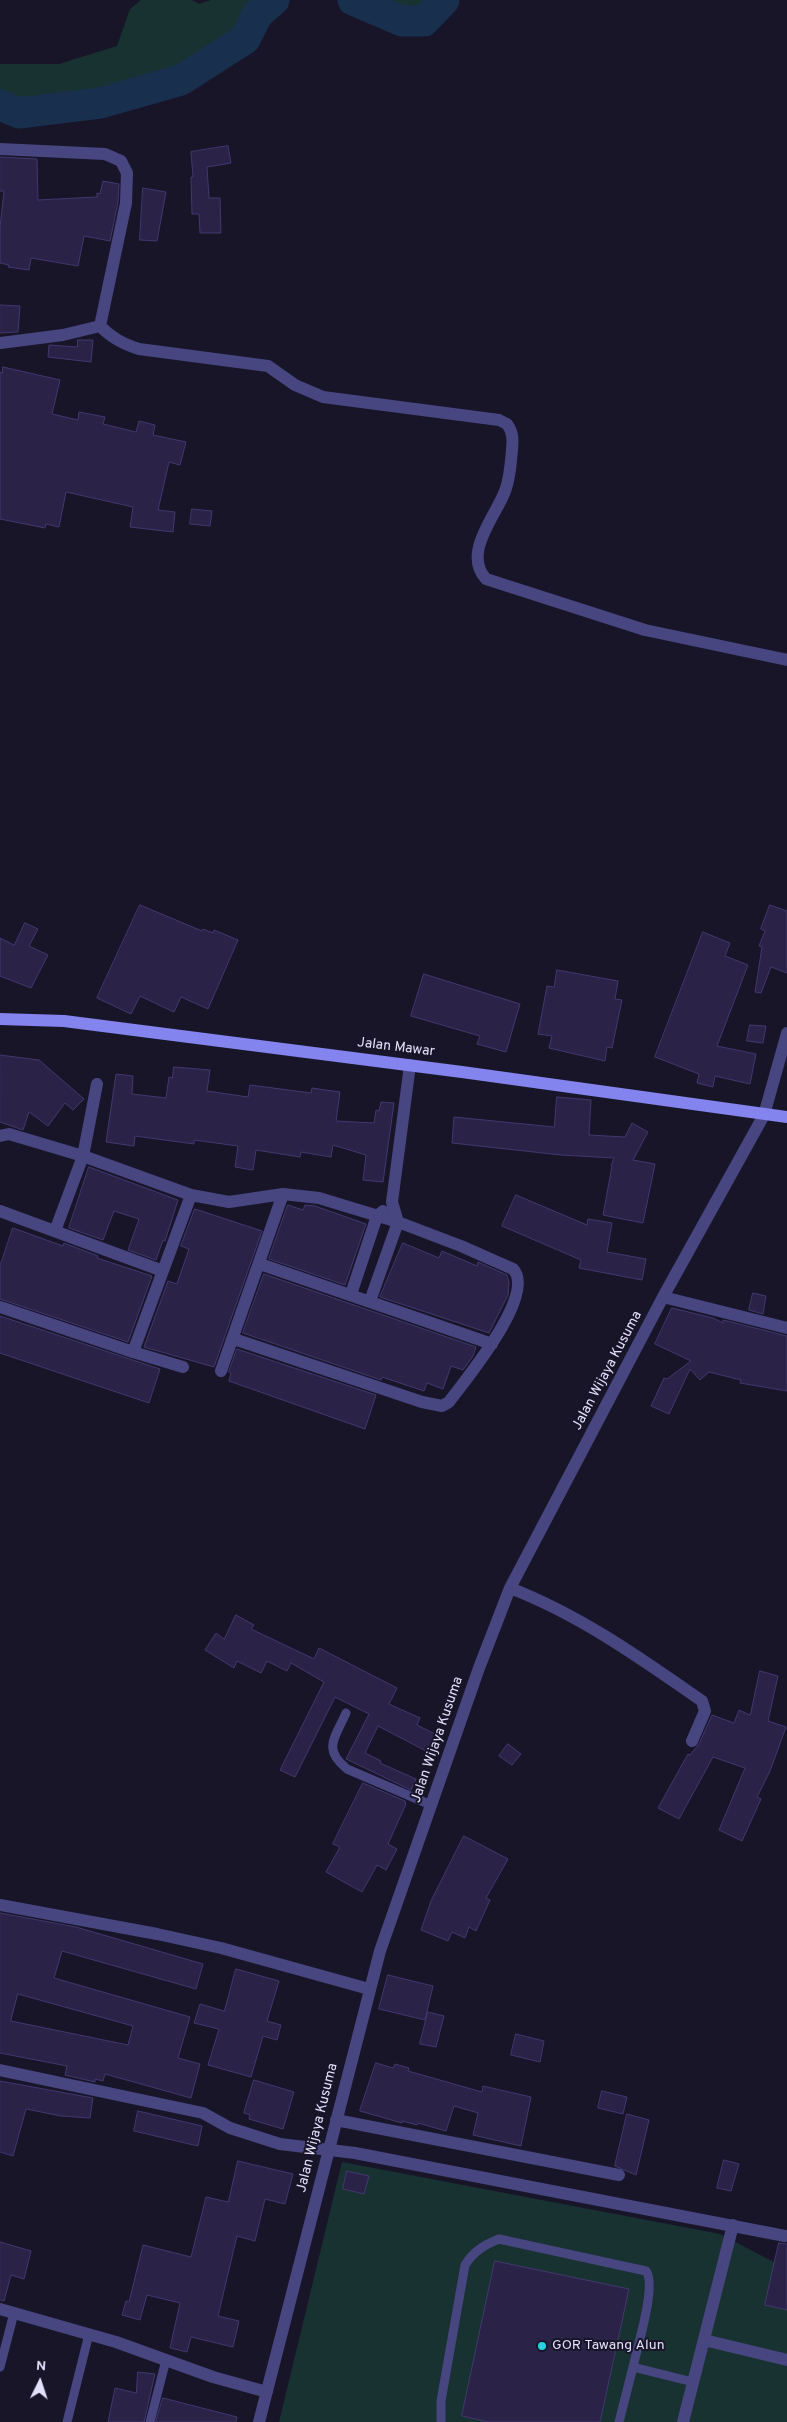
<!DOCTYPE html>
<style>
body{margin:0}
#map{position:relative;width:787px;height:2422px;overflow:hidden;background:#181529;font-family:Overpass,sans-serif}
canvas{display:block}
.north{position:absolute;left:15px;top:2357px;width:50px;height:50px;-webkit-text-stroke:4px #181529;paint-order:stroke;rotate:4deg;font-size:14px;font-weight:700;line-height:20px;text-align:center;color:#e3e0fb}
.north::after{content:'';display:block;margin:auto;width:18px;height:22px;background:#e3e0fb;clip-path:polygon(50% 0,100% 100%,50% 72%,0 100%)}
</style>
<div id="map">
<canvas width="787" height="2422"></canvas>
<div class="north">N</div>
</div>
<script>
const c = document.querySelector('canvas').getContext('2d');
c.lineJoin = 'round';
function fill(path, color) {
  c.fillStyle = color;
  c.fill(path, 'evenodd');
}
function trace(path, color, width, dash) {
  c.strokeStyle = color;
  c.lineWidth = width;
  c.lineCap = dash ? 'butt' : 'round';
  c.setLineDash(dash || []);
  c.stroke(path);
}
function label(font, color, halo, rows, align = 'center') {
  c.font = font + ' Overpass,sans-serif';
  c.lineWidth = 4;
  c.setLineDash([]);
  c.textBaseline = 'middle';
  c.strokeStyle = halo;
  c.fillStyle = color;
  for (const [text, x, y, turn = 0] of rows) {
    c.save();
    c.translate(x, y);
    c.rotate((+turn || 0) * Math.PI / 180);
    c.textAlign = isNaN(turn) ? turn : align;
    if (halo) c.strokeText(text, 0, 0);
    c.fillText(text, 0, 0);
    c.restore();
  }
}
const green = new Path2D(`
 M141,0H192L199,4L211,0H274L257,15L245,39L181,80L100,103L19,113L0,105V64H59L117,46L130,9Z
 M353,0H444L424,21H402Z
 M342,2162L720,2234L787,2269V2422H279Z`);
const river = new Path2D(`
 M353,0L402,21H424L444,0
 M0,105L19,113L100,103L181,80L245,39L257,15L274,0`);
const building = new Path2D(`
 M228,146L231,163L207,167L209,198H220L221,233H200L199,214H192L191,177H193L191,152Z
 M0,157L37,159L38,200L97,197V193L100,194L103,181L119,184L118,202L110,241L84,236L78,266L31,258L29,270L8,267L9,265L0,263V227L4,191H0Z
 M143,188L166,192L157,241L140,240Z
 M0,305L20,306L18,332L0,333Z
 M78,340H93L91,362L48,357L49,345L77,347Z
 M3,367L60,380L52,414L78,420L79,412L105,417L103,424L136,432L139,421L155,425L153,435L186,442L180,465L169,462L158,510L175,512L173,532L130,527L133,507L66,492L59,527L46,524L45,528L0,519V372L2,373Z
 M192,509L212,511L210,526L190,524Z
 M140,905L202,931L203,929L213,933L214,930L238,940L208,1009L181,997L174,1012L140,996L131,1014L97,998Z
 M770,905L787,911V973L771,967L761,993L755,992L762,947L759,946L765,931L761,929Z
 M25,923L38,929L29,946L48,955L31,988L0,976V938L14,945Z
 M703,932L730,943L725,956L748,965L717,1046L756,1054L750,1084L715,1076L713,1087L697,1083L699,1074L655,1057Z
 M557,970L618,981L615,999L622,1000L612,1048L607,1047L605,1061L549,1048L552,1036L538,1034L547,986L554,987Z
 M424,974L520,1004L506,1052L477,1044L480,1036L411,1016Z
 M750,1025L766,1026L763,1043L747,1041Z
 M0,1055L39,1060L84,1099L73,1110L65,1103L48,1126L29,1112L23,1130L0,1122Z
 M174,1067L210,1070L207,1091L248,1097L250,1085L311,1093L312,1088L340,1092L336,1121L374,1123L376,1110L379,1111L381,1102L394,1103L383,1182L363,1180L366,1155L333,1145L331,1157L301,1152L300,1157L256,1150L253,1170L235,1167L238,1146L194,1140V1144L135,1136L134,1146L106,1142L116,1074L133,1076L132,1094L166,1098L169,1077L172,1078Z
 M557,1097L591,1100L589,1135L625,1137L632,1123L648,1132L633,1160L655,1164L643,1223L603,1215L612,1166H611L614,1158L561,1155L452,1143L454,1117L554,1127Z
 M89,1167L178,1200L165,1241L163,1240L156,1260L128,1250L139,1219L114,1211L103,1240L69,1228Z
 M516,1195L587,1225L588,1219L612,1223L607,1252L646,1259L642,1280L579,1268L581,1260L502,1226Z
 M288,1205L303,1210L305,1205L315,1206L366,1224L345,1285L269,1259Z
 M195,1209L262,1231L214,1367L144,1347L168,1281L177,1284L178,1281L189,1249L181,1246Z
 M13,1228L63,1246L64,1243L98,1256L97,1258L152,1276L128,1342L0,1299V1266Z
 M403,1243L439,1258L442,1251L477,1266L478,1262L507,1275L509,1282L508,1295L489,1333L380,1297Z
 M264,1274L476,1347L473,1356L463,1370L451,1366L443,1389L427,1383L424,1391L382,1377L381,1380L243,1333Z
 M753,1293L766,1296L763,1314L749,1310Z
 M672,1308L713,1318L723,1323V1320L787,1336V1391L740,1383L741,1380L709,1372L700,1380L690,1369L669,1414L651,1406L664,1378L667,1379L691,1361L655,1344Z
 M0,1316L160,1369L149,1403L0,1353Z
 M237,1349L376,1395L365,1429L229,1381L231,1373L229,1372Z
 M236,1615L254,1625L251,1629L314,1659L319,1648L397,1688L389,1704L420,1718L417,1725L439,1736L430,1753L378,1726L365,1753L381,1761L380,1763L416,1779L411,1790L346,1759L369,1714L335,1697L295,1777L280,1770L324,1682L291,1663L287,1671L267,1661L261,1673L237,1661L234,1668L205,1650L216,1633L224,1639Z
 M760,1671L778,1676L768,1721L786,1727L770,1771L757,1797L761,1799L742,1841L719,1830L745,1768L713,1757L679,1819L658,1808L688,1754L690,1755L699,1744L712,1715L734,1723L739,1710L750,1715Z
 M508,1744L521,1754L512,1765L499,1756Z
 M363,1783L405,1801L406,1804L388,1844L397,1849L386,1870L377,1865L362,1892L326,1872L340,1847L333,1844Z
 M464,1836L508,1859L486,1898L490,1900L476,1931L469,1927L465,1938L452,1932L448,1941L421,1930L431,1901Z
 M0,1913L76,1927L203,1964L196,1989L62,1951L54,1978L190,2017L178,2058L200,2064L191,2098L105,2074L103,2081L95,2079V2082L65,2075L67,2066L0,2053ZM18,1994L133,2026L128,2045L11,2021Z
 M236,1969L279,1981L267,2021L281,2025L277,2040L263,2036L251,2077L208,2065L219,2029L194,2023L200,2004L224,2011Z
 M388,1975L433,1986L425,2020L379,2009Z
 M428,2012L444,2016L436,2047L420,2044Z
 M516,2034L544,2041L540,2062L511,2055Z
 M376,2063L393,2068L395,2064L409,2068L408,2071L482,2092L483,2086L531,2097L521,2146L473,2135L478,2113L454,2106L446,2131L418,2123L417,2125L402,2121V2123L360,2111Z
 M254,2080L294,2092L283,2129L249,2119L250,2115L244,2113Z
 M0,2081L93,2098L90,2118L61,2116L26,2109L13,2156L0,2152Z
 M602,2091L627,2097L623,2114L598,2108Z
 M138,2111L202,2126L198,2146L134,2131Z
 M627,2114L649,2120L636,2175L615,2166Z
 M724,2160L739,2164L731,2191L717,2188Z
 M238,2161L293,2174L285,2204L265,2199L255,2241L237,2236L218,2316L239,2321L233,2347L191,2337L187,2352L170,2348L180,2303L147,2295L140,2320L122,2315L126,2301L129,2302L143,2245L191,2257L206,2197L228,2202Z
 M347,2171L369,2176L364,2194L343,2189Z
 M0,2242L31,2251L24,2279L11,2275L4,2301L0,2300Z
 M779,2243L787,2244V2310L765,2305Z
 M495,2261L629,2289L600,2422H489L462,2416Z
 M138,2372L155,2374L144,2422H108L115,2388L136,2393Z
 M163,2398L237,2417L236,2422H156Z`);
const lane = new Path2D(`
 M346,1713C335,1738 322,1749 347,1769L431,1805
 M0,2367L14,2313
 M67,2422L89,2334
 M150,2422L166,2360
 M441,2422V2401L465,2265C474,2251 484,2245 499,2239L646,2271C657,2284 637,2348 633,2367L693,2382
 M619,2422L633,2367`);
const street = new Path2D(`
 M0,149L105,154L121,161L127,173L126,203L100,326L63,335L0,343
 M100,326C112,338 123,344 139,349L268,366L295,385L323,397L499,420L507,424C513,432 513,439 512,449C511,463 510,478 505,491C496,516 462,553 486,579L645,630L787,660
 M0,1136L9,1134L83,1156L191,1195L229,1202L283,1194L319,1198L398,1222L461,1246L513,1269C537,1294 466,1379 449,1402L442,1406L422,1402L234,1339
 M0,1211L163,1271
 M55,1231L83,1156L97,1084
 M260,1264L492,1344
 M351,1294L377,1216L383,1211
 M663,1297L787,1328
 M370,1301L398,1222L392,1202L410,1065
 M0,1307L133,1352L183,1367
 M133,1352L191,1195
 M221,1371L283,1194
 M510,1588C580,1615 640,1658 702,1701L705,1711L692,1741
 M0,1905L157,1934L221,1948L369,1989
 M0,2070L203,2113L230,2128L280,2144L355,2153L785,2236
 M336,2120L619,2175
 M0,2309L116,2342L213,2377L267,2392
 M704,2340L787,2360
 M259,2422L380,1951L479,1668L510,1588L663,1297L764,1115L787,1033
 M683,2422L733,2225`);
const secondary = new Path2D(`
 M0,1019L64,1021L462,1072L787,1117`);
const markers = [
 [542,2346,5,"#26d3e2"]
];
const streetNames = [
 ["Jalan Mawar",396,1048,7],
 ["Jalan Wijaya Kusuma",608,1371,-62],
 ["Jalan Wijaya Kusuma",438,1740,-71],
 ["Jalan Wijaya Kusuma",318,2128,-76]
];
const poiNames = [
 ["GOR Tawang Alun",552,2346]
];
fill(green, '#183231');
trace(river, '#192f4e', 31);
fill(building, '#2a2347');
trace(building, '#423870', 1);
trace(lane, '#474681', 9);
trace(street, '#474681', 12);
trace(secondary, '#8484ee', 12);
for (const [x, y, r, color] of markers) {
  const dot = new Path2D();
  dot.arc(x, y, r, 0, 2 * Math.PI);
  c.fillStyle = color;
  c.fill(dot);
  trace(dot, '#181529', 2);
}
label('14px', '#e3e0fb', '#181529', streetNames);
label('14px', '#e3e0fb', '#181529', poiNames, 'left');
</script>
